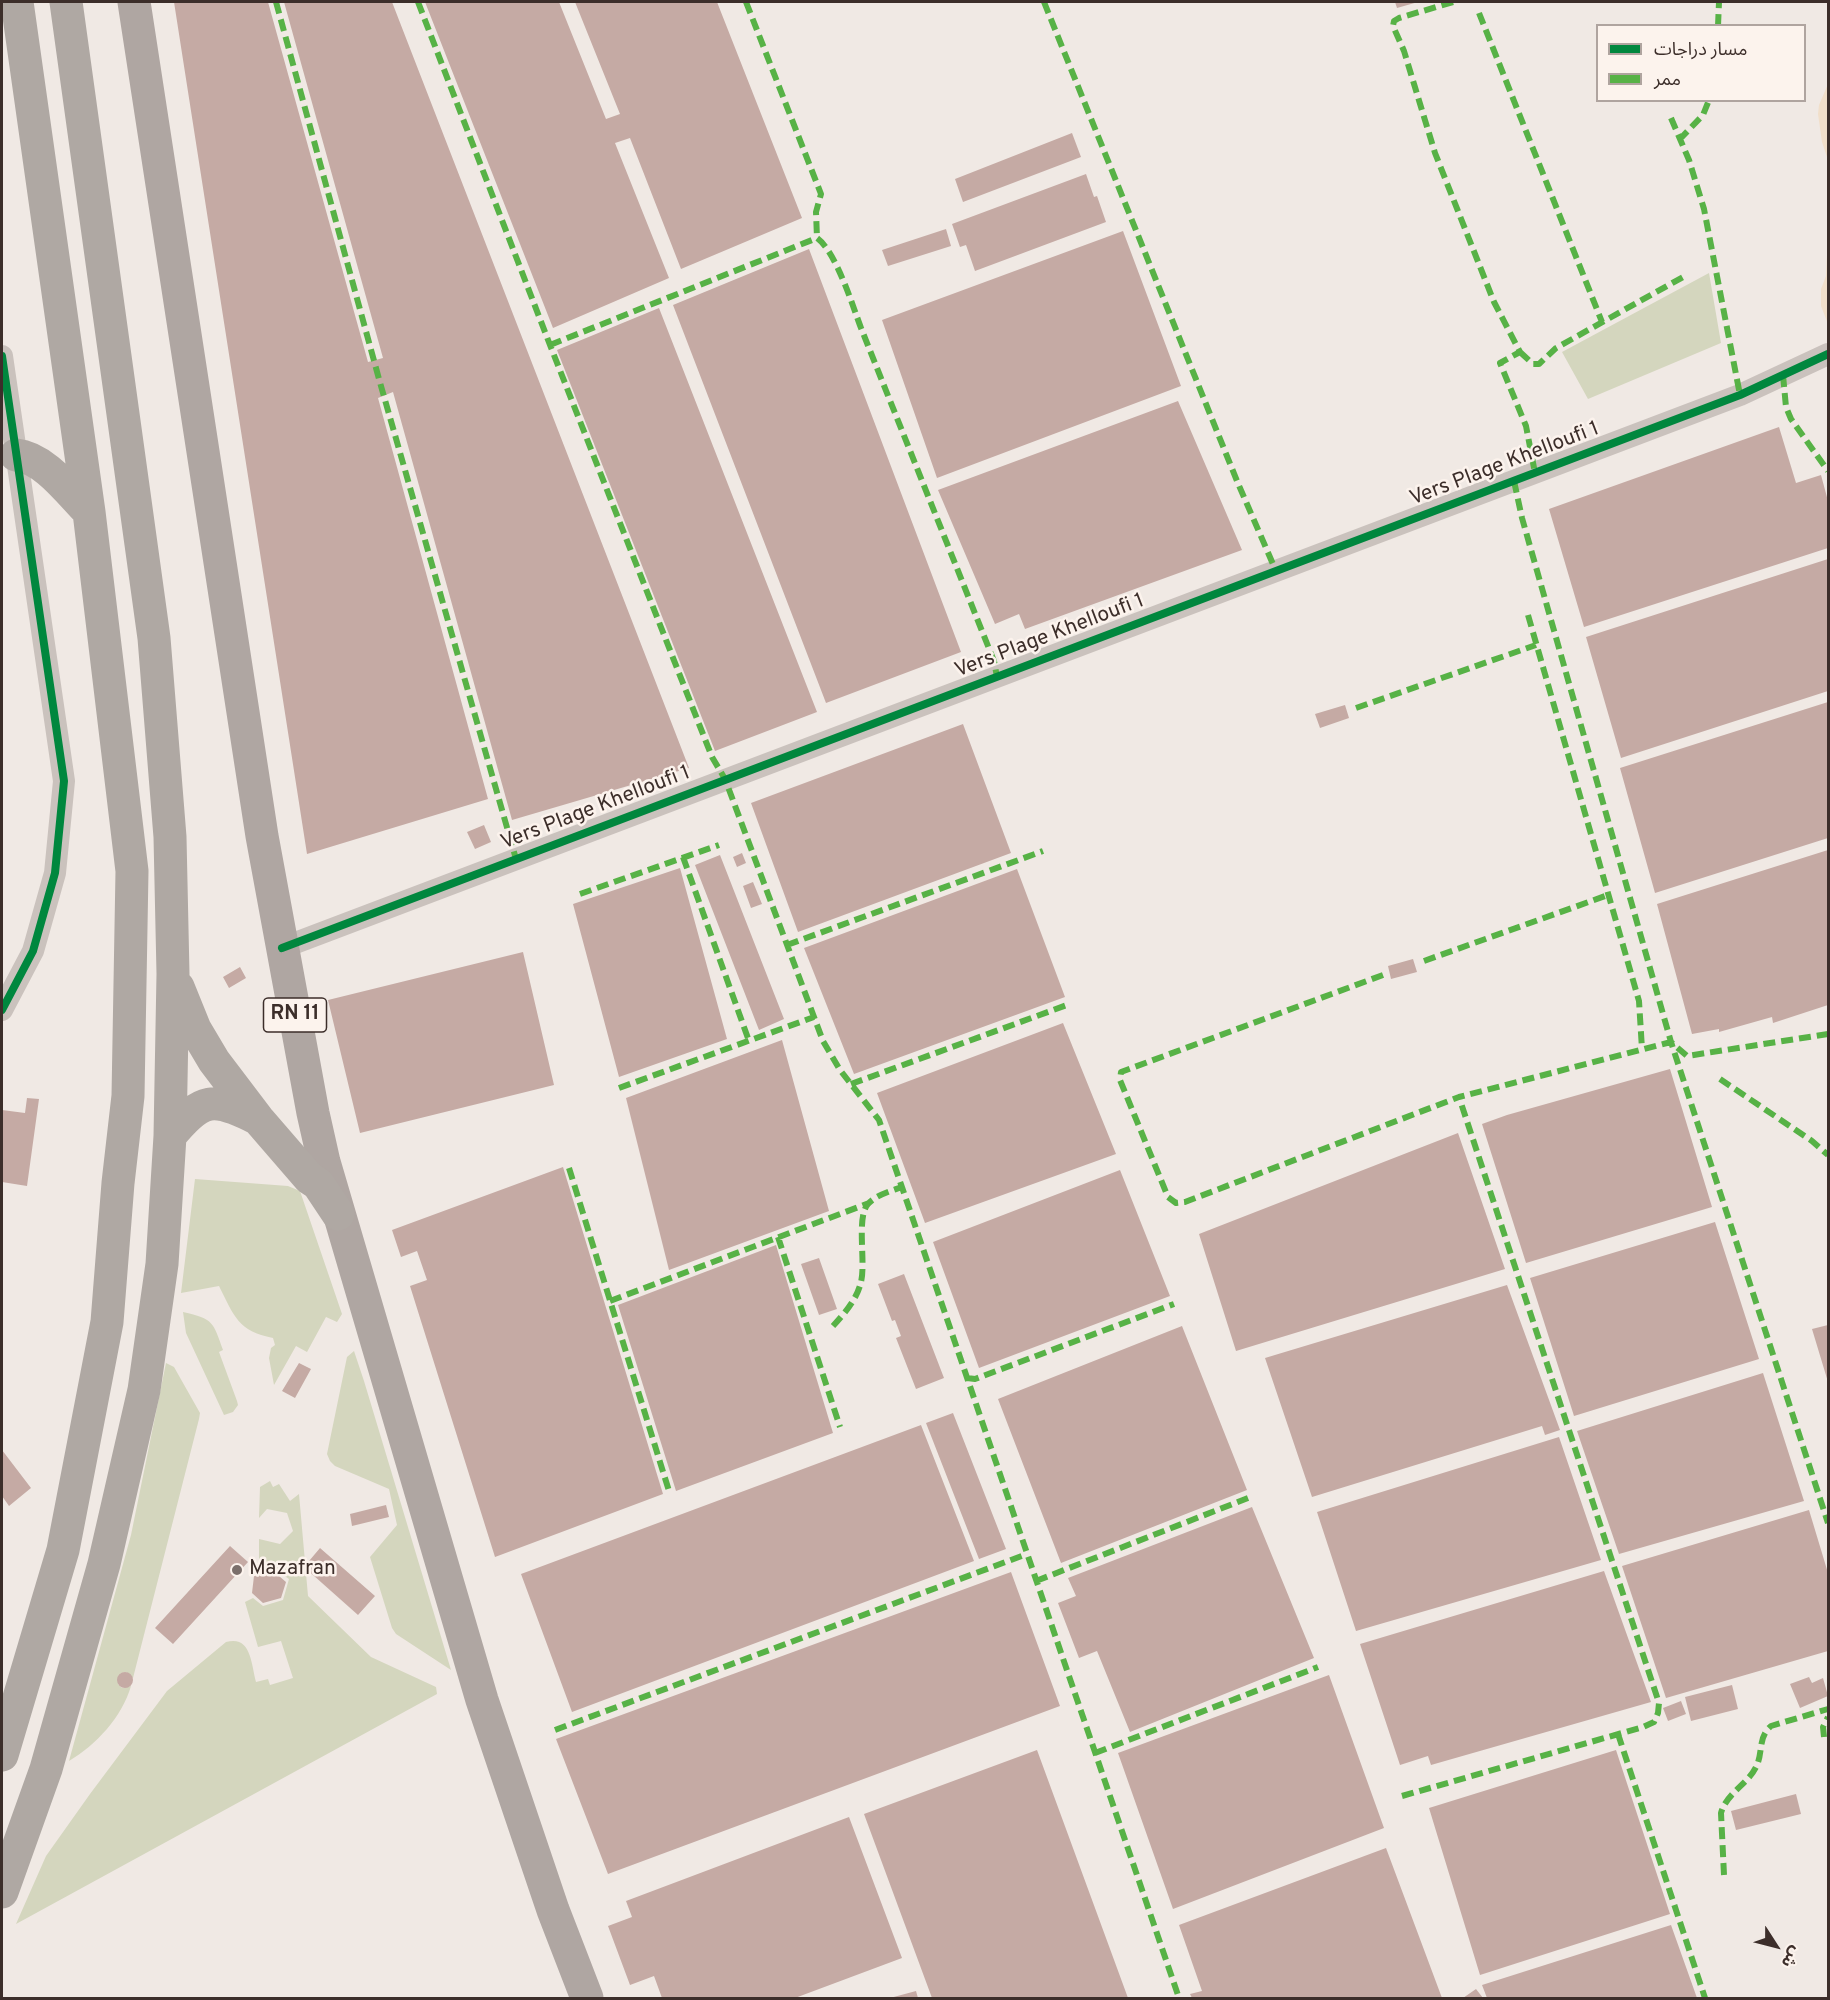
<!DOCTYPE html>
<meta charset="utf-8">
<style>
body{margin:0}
#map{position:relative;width:1830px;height:2000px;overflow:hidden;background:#f0e9e4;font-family:Overpass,"Noto Sans Arabic",sans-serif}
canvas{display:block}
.frame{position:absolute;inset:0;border:3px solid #3c2e2a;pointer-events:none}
.legend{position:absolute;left:1596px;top:24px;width:210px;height:78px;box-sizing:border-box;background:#fcf3ed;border:2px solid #afa49f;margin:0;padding:8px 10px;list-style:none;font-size:18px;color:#3c2e2a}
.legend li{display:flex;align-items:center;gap:12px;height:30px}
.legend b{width:30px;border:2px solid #afa49f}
.north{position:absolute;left:1746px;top:1916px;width:60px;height:60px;-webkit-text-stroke:4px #fcf3ed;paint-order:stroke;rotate:126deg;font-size:16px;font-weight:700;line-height:24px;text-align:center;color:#3c2e2a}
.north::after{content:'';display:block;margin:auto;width:21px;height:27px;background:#3c2e2a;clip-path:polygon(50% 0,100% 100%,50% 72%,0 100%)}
</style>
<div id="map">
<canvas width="1830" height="2000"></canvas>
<div class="frame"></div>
<ul class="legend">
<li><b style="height:8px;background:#00873e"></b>مسار دراجات</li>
<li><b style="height:8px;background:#57b246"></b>ممر</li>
</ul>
<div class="north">ش</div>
</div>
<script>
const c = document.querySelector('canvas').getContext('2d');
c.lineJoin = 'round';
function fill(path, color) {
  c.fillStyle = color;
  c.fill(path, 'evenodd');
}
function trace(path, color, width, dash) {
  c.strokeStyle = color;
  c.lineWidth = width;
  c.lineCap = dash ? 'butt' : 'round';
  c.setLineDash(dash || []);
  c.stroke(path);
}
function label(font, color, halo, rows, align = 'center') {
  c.font = font + ' Overpass,sans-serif';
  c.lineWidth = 5;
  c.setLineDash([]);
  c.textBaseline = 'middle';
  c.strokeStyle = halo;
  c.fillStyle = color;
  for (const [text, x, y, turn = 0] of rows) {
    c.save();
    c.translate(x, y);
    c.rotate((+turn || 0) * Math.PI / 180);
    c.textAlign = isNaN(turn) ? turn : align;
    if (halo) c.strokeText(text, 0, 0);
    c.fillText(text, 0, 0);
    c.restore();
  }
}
const green = new Path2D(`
 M1709,273L1721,343L1588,399L1562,352Z
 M195,1179L288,1186L300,1191L342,1314L337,1322L326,1317L307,1352L296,1346L274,1385L269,1358L271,1348L275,1345L273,1338C238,1331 234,1316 219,1286L181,1293Z
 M183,1312C214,1319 213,1322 223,1350L219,1352L237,1401L238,1405L233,1412L224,1415L186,1333Z
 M354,1351L364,1381L451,1670L396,1634L392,1628L370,1557L397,1525L389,1489L335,1466L330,1461L327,1454L347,1357Z
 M166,1363L174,1367L200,1413L199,1419L133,1678L126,1672L121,1673L118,1678V1684L122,1688L131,1686C122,1717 96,1745 69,1761L131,1535Z
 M270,1481L273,1487L279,1484L290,1501L299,1494L308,1596L371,1657L436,1687L437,1694L16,1924L46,1856L90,1794L167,1691L226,1642C251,1635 251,1663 256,1682L268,1679L270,1685L293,1678L281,1641L258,1647L245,1602L253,1598L263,1606L283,1600L289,1579L268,1565L259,1568V1539L280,1544L293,1531L287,1513L267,1509L259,1518L260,1487Z`);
const sand = new Path2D(`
 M1828,84V181V160L1822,142L1818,114L1819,105Z
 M1828,234V324L1821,306V289L1826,276Z`);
const building = new Path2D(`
 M174,2H268L368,362L383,358L284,2H392L689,768L512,820L393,392L378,398L488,799L307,854Z
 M425,2H559L606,119L620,114L575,2H717L802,218L681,269L630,138L615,143L669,278L553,328Z
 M1395,2H1418L1397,8Z
 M1072,133L1081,157L963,202L955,179Z
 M1086,174L1094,197L1097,196L1106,222L975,271L966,245L960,247L952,224Z
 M946,229L951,246L888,266L882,250Z
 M1123,231L1181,386L937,478L882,320Z
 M809,249L961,652L826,703L673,305Z
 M659,308L817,712L715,751L557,350Z
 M1178,401L1242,550L1025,629L1019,614L995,624L938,490Z
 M1779,427L1796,483L1821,475L1828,501V548L1584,627L1549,509Z
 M1828,559V691L1621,758L1586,637Z
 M1828,702V838L1655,893L1620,768Z
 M1345,705L1349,718L1320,728L1315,714Z
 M963,724L1011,853L798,932L751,803Z
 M484,825L491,842L475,849L467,832Z
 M1828,850V1005L1773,1023L1772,1017L1719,1032V1029L1692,1034L1657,904Z
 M742,853L746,863L737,867L733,857Z
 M720,855L784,1019L759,1030L695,865Z
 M680,868L727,1039L619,1077L573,904Z
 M1017,869L1065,997L854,1074L804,948Z
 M753,882L762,904L751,908L743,886Z
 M523,952L554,1085L360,1133L328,1000Z
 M1413,959L1417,972L1391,979L1388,966Z
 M240,967L246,978L229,988L223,977Z
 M1063,1023L1116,1154L925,1223L877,1093Z
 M782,1040L829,1211L669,1270L626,1098Z
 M1670,1069L1712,1207L1526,1263L1482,1124L1507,1115Z
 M27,1098L39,1099L27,1186L2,1182V1110L25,1113Z
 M1458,1133L1505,1269L1236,1351L1199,1234Z
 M563,1167L663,1494L495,1557L410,1286L427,1280L417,1251L401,1257L392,1230Z
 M1120,1170L1170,1296L979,1368L933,1242Z
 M1715,1222L1759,1359L1574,1416L1530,1278Z
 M776,1245L833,1433L676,1491L618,1305Z
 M819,1258L837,1309L819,1315L801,1264Z
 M904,1274L944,1378L916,1389L896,1338L901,1336L895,1320L892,1321L878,1284Z
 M1507,1285L1560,1430L1545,1435L1542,1426L1312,1497L1265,1358Z
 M1828,1325V1382L1812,1329Z
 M1182,1326L1247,1490L1061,1563L998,1399Z
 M299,1363L311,1369L295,1398L282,1391Z
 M1763,1373L1804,1501L1619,1554L1577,1431Z
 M953,1413L1006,1549L979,1559L926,1423Z
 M921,1425L974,1561L572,1712L521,1574Z
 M1559,1437L1601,1560L1356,1631L1317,1512Z
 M2,1450L31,1488L9,1506L2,1496Z
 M386,1505L389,1517L352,1526L350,1514Z
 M1252,1507L1314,1658L1130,1732L1097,1651L1079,1658L1058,1603L1076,1596L1068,1578Z
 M1809,1510L1828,1573V1651L1666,1698L1622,1566Z
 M230,1546L248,1562L173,1644L155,1628Z
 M320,1548L375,1596L358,1615L304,1567Z
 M272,1570L286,1582L281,1598L263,1603L252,1593L254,1576Z
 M1604,1571L1651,1702L1431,1765L1428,1756L1400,1765L1360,1644Z
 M1011,1572L1060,1706L608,1874L556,1739Z
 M117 1680a8 8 0 1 1 16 0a8 8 0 1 1-16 0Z
 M1329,1675L1384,1828L1173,1909L1118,1753Z
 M1809,1677L1812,1683L1823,1678L1828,1696L1800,1708L1790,1684Z
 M1732,1685L1738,1709L1691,1721L1685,1697Z
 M1681,1701L1686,1714L1668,1721L1663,1708Z
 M1037,1750L1128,1998H932L864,1814Z
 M1616,1750L1670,1914L1480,1975L1429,1808Z
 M1796,1794L1801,1814L1736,1830L1731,1811Z
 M849,1817L902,1958L795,1998H662L654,1976L630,1985L608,1926L632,1917L626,1901Z
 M1386,1848L1442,1998H1192L1190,1994L1202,1991L1179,1925Z
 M1671,1925L1697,1998H1487L1482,1985Z
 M1476,1989L1483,1998H1463Z
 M916,1991L918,1998H890Z`);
const street = new Path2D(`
 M2,356L64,781L55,873L33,951L2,1010
 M282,948L1740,395L1828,354`);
const primary = new Path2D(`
 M134,2L262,836L313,1113L324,1162L482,1700L553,1910L587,1998`);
const highway = new Path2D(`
 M16,455C45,458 69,492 89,512
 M178,987L195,1029L214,1061L258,1119L309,1178L318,1184L338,1214
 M170,1136C202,1097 213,1096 258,1119
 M2,1755L63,1550L107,1322L118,1183L128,1096L132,871L89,512L17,2
 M2,1892L46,1769L104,1564L144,1390L162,1264L170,1136L173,974L170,837L154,638L66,2`);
const quiet = new Path2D(`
 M276,2L379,379L516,859
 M418,2L550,345L712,757L725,779L823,1041L840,1070L879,1120L1179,1998
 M746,2L821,194L816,212L817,238
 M1044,2L1237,481L1276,571
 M1453,2L1399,18L1394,21L1393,26L1404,51L1435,153L1494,302L1520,352L1500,363L1526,426L1535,473
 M1479,13L1602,322
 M1718,26L1719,2
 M1671,118L1689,160L1704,209L1740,395
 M1679,140L1703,115L1709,100
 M550,345L817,238C836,252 852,304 861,328L994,661L997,677
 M1520,352L1533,364H1539L1556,348L1683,277
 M1783,375L1786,407L1791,419L1828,471
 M1514,481L1522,518L1671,1042L1828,1523
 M1528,615L1639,1001L1642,1049
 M1356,708L1536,645
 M683,857L749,1041
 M580,894L719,845
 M787,945L1043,851
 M1424,961L1608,895
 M1383,975L1121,1072L1120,1080L1168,1197L1176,1203L1185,1202L1459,1097L1671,1042L1687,1056L1828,1034
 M1720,1079L1812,1141L1828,1155
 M851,1084L1067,1005
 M619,1088L814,1017
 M569,1168L669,1491
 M778,1237L840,1427
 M610,1301L869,1203
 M833,1326C845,1313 857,1299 861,1282C866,1262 856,1217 868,1204C876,1195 891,1191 902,1187
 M967,1378L975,1379L1174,1304
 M1036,1581L1248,1498
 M555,1730L1027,1554
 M1618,1734L1705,1998
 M1824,1737L1823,1727L1828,1717
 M1095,1753L1318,1667
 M1402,1796L1643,1727L1654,1722L1658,1713L1659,1703L1459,1097
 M1724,1875L1721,1813C1727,1792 1749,1784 1757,1765C1763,1751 1758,1737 1771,1726L1828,1709`);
const cycleway = new Path2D(`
 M2,356L64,781L55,873L33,951L2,1010
 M282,948L1740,395L1828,354`);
const markers = [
 [237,1570,6,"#7b6f6b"]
];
const shields = [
 [295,1015,63]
];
const shieldNames = [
 ["RN 11",295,1015]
];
const streetNames = [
 ["Vers Plage Khelloufi 1",1505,465,-21],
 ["Vers Plage Khelloufi 1",1050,637,-21],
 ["Vers Plage Khelloufi 1",596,809,-21]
];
const poiNames = [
 ["Mazafran",249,1570]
];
fill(green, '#d4d6be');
fill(sand, '#f1dfca');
fill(building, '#c5aaa4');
trace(street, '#cac2bd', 22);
trace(primary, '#afa6a2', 33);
trace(highway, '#afa8a3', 33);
trace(quiet, '#57b246', 6, [12, 6]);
trace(cycleway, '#00873e', 8);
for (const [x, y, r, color] of markers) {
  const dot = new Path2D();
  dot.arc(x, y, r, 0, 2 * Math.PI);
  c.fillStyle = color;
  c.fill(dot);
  trace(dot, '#fcf3ed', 2);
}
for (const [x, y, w] of shields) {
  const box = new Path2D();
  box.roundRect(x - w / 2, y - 17, w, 34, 4.5);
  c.fillStyle = '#fcf3ed';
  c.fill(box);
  trace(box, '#3c2e2a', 1.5);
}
label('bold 20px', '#3c2e2a', null, shieldNames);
label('21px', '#3c2e2a', '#fcf3ed', streetNames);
label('21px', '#3c2e2a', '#fcf3ed', poiNames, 'left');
</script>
